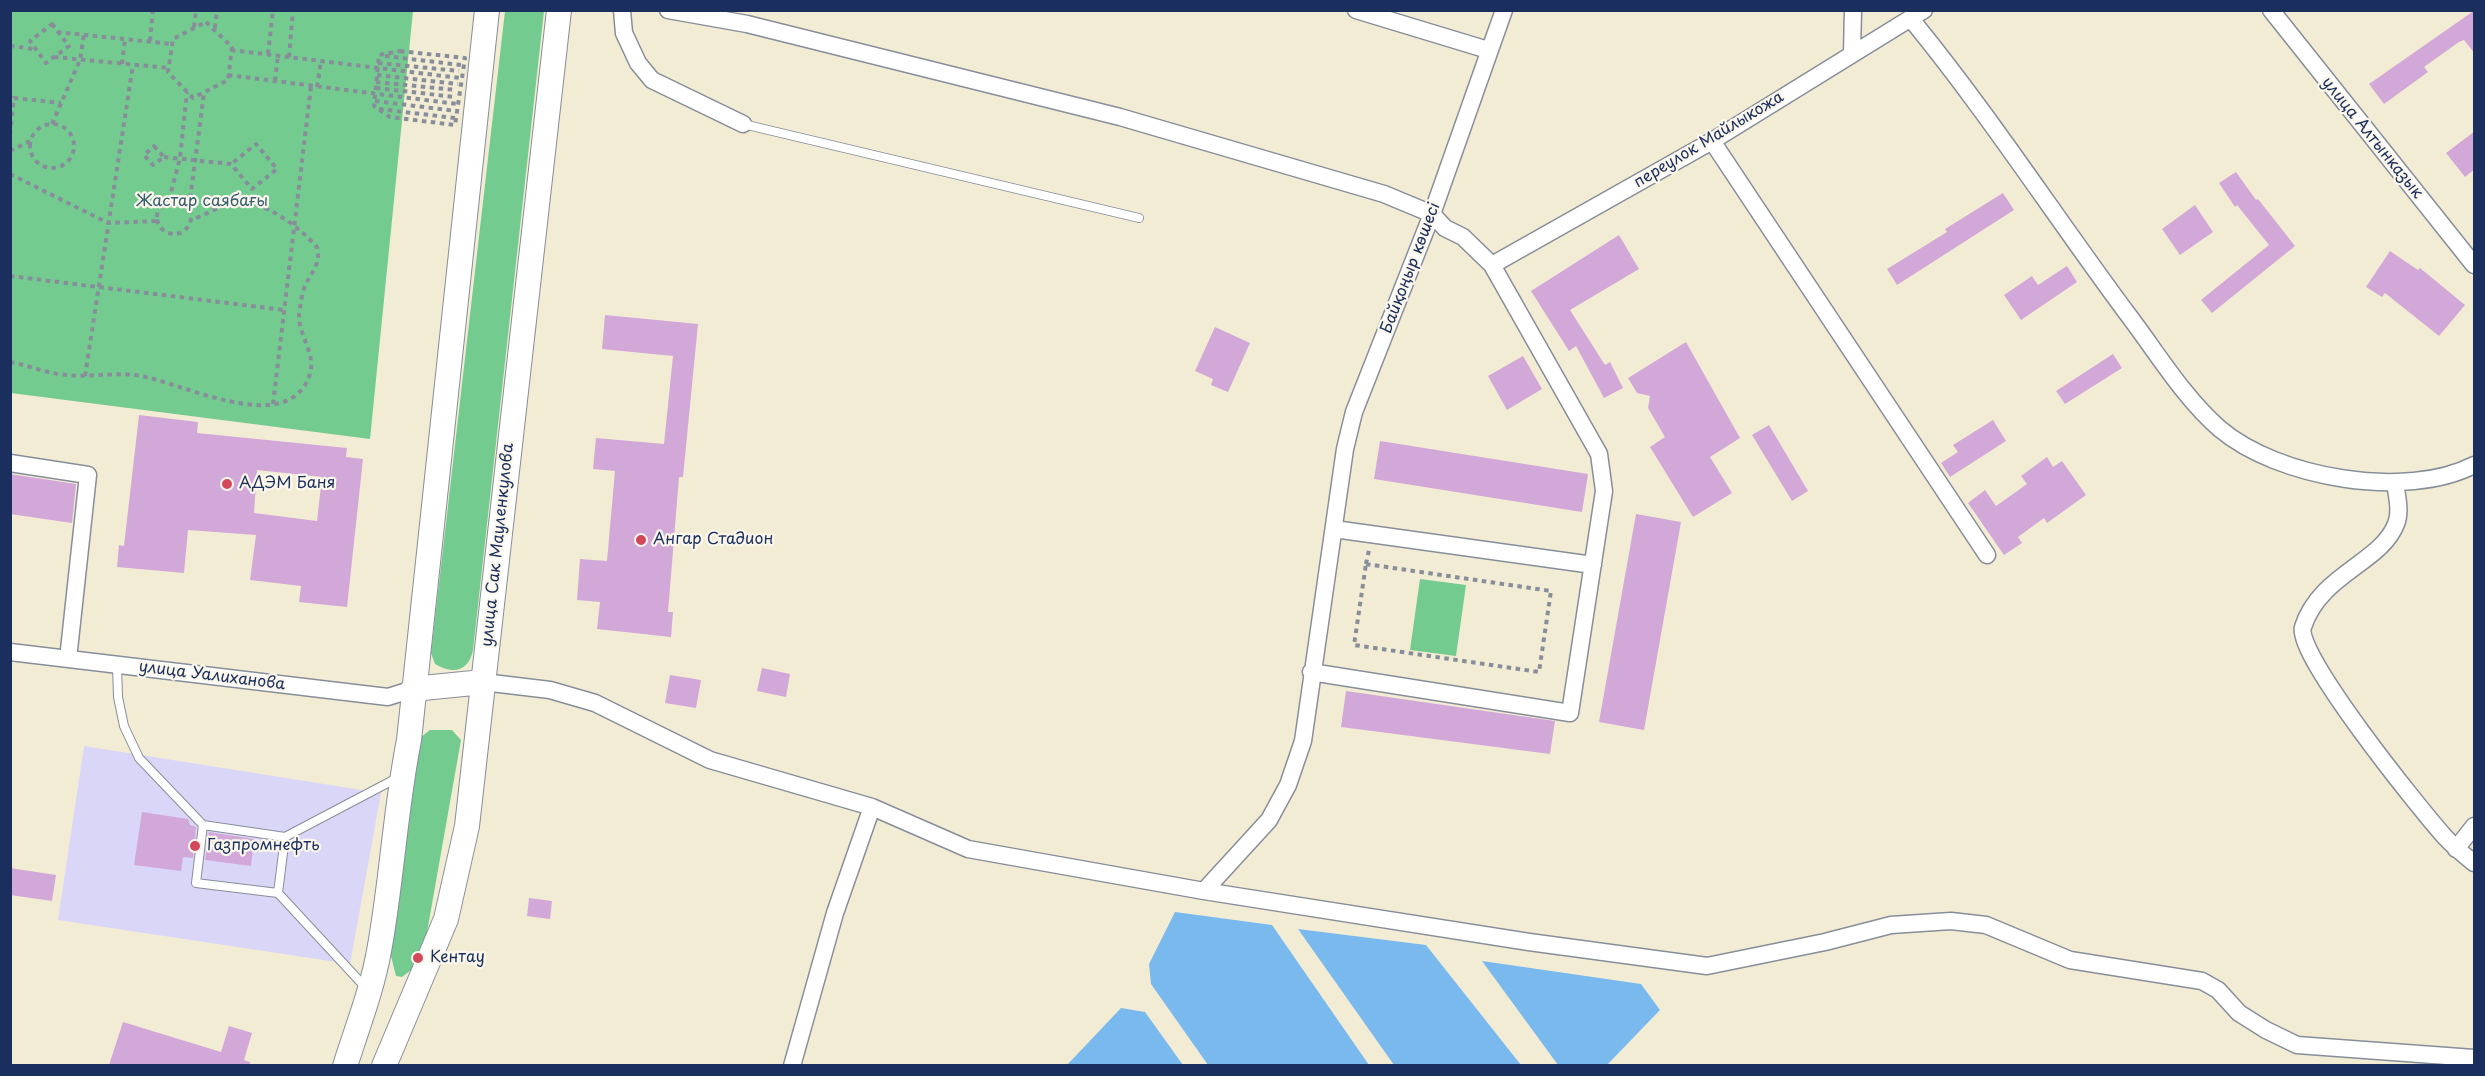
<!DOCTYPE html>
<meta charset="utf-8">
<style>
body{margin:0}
#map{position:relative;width:2485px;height:1076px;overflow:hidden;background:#f3ecd5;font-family:"Playpen Sans",sans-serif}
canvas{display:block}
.frame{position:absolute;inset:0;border:12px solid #1b2f5e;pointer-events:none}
</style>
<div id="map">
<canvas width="2485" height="1076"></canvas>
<div class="frame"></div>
</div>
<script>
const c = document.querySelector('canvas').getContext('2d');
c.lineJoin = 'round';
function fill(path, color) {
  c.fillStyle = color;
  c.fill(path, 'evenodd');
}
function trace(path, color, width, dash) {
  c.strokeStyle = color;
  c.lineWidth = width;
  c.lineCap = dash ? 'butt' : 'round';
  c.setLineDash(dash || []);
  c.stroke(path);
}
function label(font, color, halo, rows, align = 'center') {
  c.font = font + ' "Playpen Sans",sans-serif';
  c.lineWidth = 4.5;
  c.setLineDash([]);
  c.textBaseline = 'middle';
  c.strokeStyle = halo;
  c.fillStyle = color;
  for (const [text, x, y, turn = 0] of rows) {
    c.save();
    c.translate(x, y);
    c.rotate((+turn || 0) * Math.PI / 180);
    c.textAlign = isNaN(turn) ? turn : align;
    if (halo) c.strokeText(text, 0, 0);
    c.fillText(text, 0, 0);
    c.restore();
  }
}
const built = new Path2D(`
 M84,746L381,793L350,964L58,920Z`);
const green = new Path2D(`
 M11,10L413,11L370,439L11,393Z
 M505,11H544L473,650C469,671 453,675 435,664L431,653Z
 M1420,579L1466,585L1456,656L1410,650Z
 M430,730H452L461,740L424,949L415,967L402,977L396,976L390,952L421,737Z`);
const water = new Path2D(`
 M1175,912L1272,925L1369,1065H1208L1151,984L1149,964Z
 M1298,929L1426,945L1521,1065H1394Z
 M1482,961L1641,984L1660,1010L1607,1065H1558Z
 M1121,1008L1145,1012L1183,1065H1067Z`);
const building = new Path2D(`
 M2475,10V54L2464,40L2459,42L2424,67L2428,72L2384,104L2369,84Z
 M2475,131V169L2465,177L2446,153Z
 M2236,172L2256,200L2258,199L2295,246L2212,313L2201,300L2269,245L2237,205L2235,207L2219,183Z
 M2003,193L2014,210L1897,285L1887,269L1947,232L1945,229Z
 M2195,205L2213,232L2180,255L2162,229Z
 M1619,235L1639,269L1570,310L1605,365L1610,362L1623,388L1604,398L1576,346L1569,351L1531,291Z
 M2390,251L2418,270L2420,268L2465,305L2439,336L2385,293L2382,297L2366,287Z
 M2067,266L2077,282L2021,320L2004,295L2032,276L2038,285Z
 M605,315L698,324L683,477H679L668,612H673L671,637L597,629L600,602L577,600L580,559L607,561L615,471L593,469L596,438L664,444L673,356L602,349Z
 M1215,327L1250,343L1228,392L1211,385L1213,379L1195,371Z
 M1686,342L1740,438L1710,457L1732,493L1693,517L1650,447L1665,437L1648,408L1650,396L1637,393L1628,378Z
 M2113,354L2122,368L2065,404L2056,391Z
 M1523,356L1542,389L1507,410L1488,376Z
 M139,415L198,422L197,433L347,448L346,457L363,459L347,607L299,602L301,586L250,580L256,535L188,530L184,573L117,567L119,545L124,546ZM257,470L322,477L317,521L254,513Z
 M1993,420L2006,441L1950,477L1941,463L1958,452L1953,445Z
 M1769,425L1808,491L1792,501L1752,435Z
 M1380,441L1588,474L1582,512L1374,479Z
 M2047,457L2053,467L2062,461L2086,495L2047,523L2044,518L2018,537L2022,543L2004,555L1968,503L1985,490L1996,506L2027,484L2021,476Z
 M10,474L76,484L72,523L10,514Z
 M1636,514L1681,522L1644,730L1599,722Z
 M762,668L790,674L786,697L757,691Z
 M670,675L701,680L696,708L665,703Z
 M1346,691L1555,721L1550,754L1341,727Z
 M142,812L188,819L190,825L196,827L193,858L183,857L181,871L134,865Z
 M209,832L254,839L251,866L205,860Z
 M10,868L56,875L52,901L10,895Z
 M529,898L552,901L550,919L527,916Z
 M123,1022L221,1052L229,1026L252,1033L244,1060L250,1062V1065H109Z`);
const path = new Path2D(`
 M206,22L232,47L228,80L193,98L168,72L173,39Z
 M52,24L69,46L46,63L30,41Z
 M194,27L196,10
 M215,28L217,10
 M57,32L172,44
 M150,41L153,10
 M10,46L35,49
 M231,50L460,78
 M400,51L465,58L455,125L390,117L374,106L379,55Z
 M268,54L273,10
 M385,56L461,65
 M54,57L169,68
 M289,57L293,10
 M378,63L459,71
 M122,64L125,39
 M228,75L457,104
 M377,75L458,84
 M275,81L278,55
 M376,82L456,90
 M317,87L321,61
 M376,88L455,97
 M375,101L456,111
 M379,109L455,118
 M30 146a22 22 0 1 1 44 0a22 22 0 1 1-44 0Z
 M52,124L80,60L84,34
 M10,134L14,98L61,103
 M154,146L164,157L153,165L144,155Z
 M10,151L30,141
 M164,157L231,164L252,189L277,169L256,144L231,164
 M10,174L108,223L157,221
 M157 217a17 17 0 1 1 34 0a17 17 0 1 1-34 0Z
 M169,200L180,158L187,92
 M189,207L204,93
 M10,276L284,310
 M10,362C27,365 43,372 59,374C87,379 114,371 141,376C181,383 276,432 305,385C322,357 299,341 299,315C300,307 302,291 306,284C313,270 321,263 317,247C299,227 265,200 236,203C222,205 205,215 191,220
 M85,376L133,65
 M273,404L311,86
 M1366,564L1551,591L1539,672L1354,645Z
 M1366,564L1369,550`);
const lane = new Path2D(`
 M743,124L1139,218
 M117,665L118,697L124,726L139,758L203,825L285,837
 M203,825L196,883L278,893
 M366,988L278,893L285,837L399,777`);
const street = new Path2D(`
 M622,10L624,33L638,63L652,80L743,124
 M668,10L747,24L1120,117L1384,194L1432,214L1445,228L1463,237L1492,265L1599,454L1604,491L1570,713L1311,672
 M1356,10L1488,50
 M2271,10L2474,265
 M1911,19C1988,113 2054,215 2126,312C2156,351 2183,397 2220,429C2278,478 2406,500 2474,465
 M1852,54L1853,10
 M1712,141L1987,555
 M1492,265L1712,141L1924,10
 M10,463L88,475L68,659
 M2395,483C2397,496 2401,512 2396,524C2381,563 2320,574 2303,627C2294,653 2420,809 2444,836C2453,846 2464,855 2474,863
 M1334,529L1593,565
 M10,652L388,697L413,689
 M483,682L550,690L595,703L710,760L872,807L968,849L1204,891L1529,942L1707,966L1825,942L1891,925L1951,921L1986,925L2070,960L2202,981L2218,990L2239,1013L2266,1030L2297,1045L2474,1058
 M2456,849L2474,826
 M1204,891L1269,820L1288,785L1303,741L1345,449L1354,412L1432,214L1504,10
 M792,1066L835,913L872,807`);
const secondary = new Path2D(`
 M413,689L483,682
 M345,1066C357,1028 372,990 379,951C392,881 395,810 409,740L487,10
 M384,1066L446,919L467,826L559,10`);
const markers = [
 [227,484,6,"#d1495b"],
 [641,540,6,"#d1495b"],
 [195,846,6,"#d1495b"],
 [418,958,6,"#d1495b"]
];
const streetNames = [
 ["улица Алтынказык",2372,138,51],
 ["переулок Майлыкожа",1709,140,-31],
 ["Байқоңыр көшесі",1411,268,-69],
 ["улица Сак Мауленкулова",498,545,-84],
 ["улица Уалиханова",212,676,7]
];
const parkNames = [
 ["Жастар саябағы",202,202]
];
const poiNames = [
 ["АДЭМ Баня",239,484],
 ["Ангар Стадион",653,540],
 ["Газпромнефть",207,846],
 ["Кентау",430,958]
];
fill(built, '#dad6f7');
fill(green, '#74cb8f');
fill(water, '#7ab9ee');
fill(building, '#d2a8d8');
trace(lane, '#878e9a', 10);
trace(street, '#878e9a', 19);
trace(secondary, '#878e9a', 26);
trace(path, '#878e9a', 4, [4.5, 4.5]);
trace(lane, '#fff', 8);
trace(street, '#fff', 16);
trace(secondary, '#fff', 24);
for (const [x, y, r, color] of markers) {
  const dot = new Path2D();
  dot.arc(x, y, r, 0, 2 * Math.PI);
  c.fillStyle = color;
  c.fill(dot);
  trace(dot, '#fbf7ec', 2);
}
label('16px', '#1b2f5e', '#fbf7ec', streetNames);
label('16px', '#365e6d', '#fbf7ec', parkNames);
label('16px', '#1b2f5e', '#fbf7ec', poiNames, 'left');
</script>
